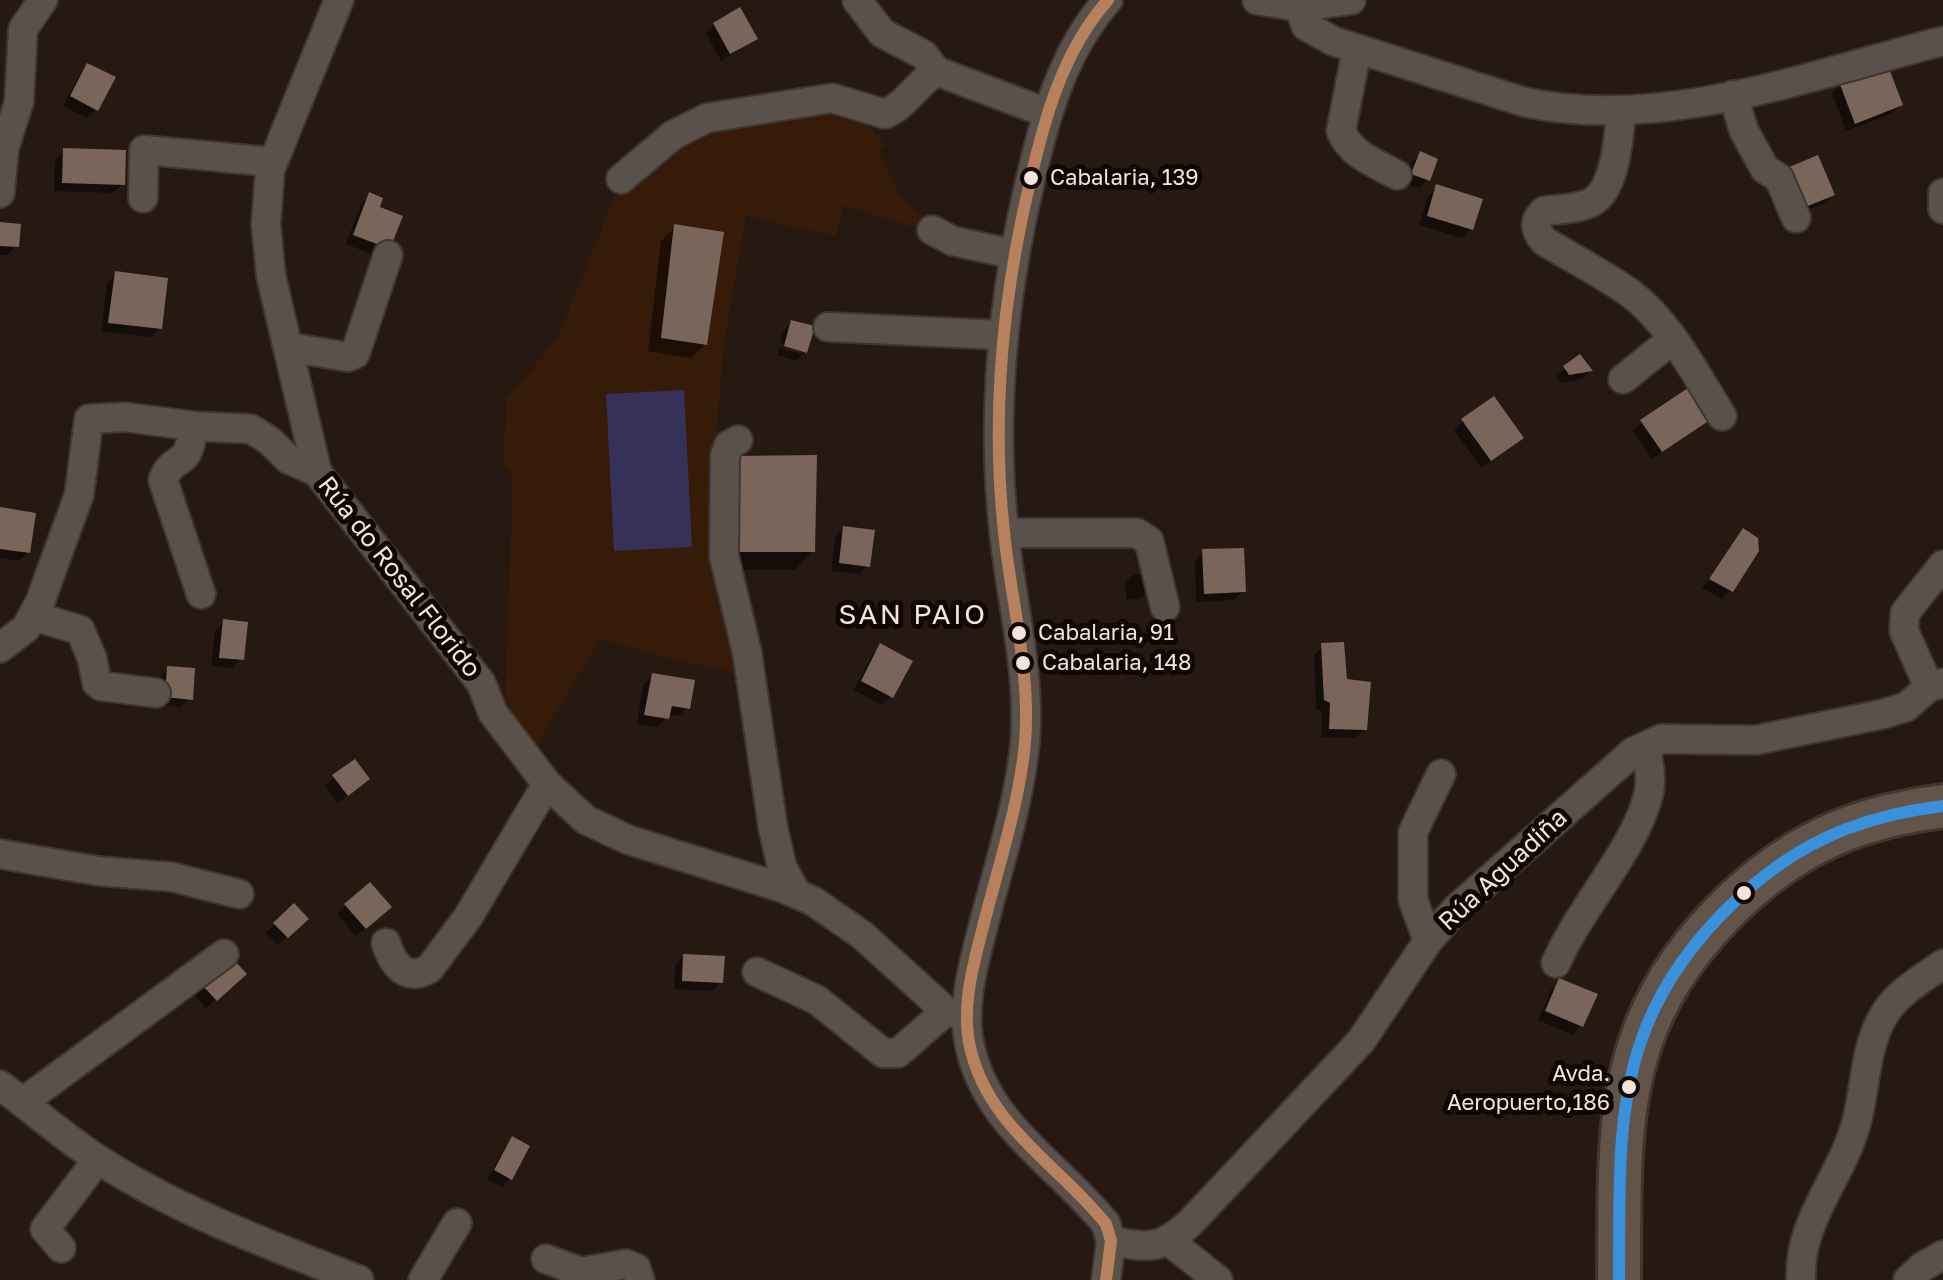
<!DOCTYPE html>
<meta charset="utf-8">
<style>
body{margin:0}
canvas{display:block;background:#261911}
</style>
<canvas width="1943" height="1280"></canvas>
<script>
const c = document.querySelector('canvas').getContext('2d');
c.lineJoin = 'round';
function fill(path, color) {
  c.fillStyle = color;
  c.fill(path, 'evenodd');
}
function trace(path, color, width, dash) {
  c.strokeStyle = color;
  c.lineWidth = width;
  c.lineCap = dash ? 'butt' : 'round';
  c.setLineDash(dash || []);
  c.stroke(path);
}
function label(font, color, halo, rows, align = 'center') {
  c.font = font + ' "Golos Text",sans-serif';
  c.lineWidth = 10;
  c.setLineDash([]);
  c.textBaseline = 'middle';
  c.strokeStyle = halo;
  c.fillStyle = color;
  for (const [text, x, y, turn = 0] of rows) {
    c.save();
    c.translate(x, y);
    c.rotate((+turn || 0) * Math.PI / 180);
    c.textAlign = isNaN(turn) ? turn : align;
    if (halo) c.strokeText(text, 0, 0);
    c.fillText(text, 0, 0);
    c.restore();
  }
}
const built = new Path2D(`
 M832,107L853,112L885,144L880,151L899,195L926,219L919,229L844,205L836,236L746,216L724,343L717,426L714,554L740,673L678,661L601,639L536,745L511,711L505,697L513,478L503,464L507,399L557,339L618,189L653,160L709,131Z`);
const green = new Path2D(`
 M684,390L692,547L614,551L606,394Z`);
const shadow = new Path2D(`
 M714,25L755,39L721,61L706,33Z
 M88,66L96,109L87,118L63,106L79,75Z
 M1841,85L1900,105L1891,114L1846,131L1832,93Z
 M64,151L122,184L113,193L54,191L55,160Z
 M1420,154L1427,180L1419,188L1404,183L1411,163Z
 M1774,181L1832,195L1823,204L1789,217Z
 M1437,187L1471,229L1462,238L1419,225L1428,196Z
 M370,195L376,209L400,217L379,257L346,244L361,204Z
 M0,224L16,246L7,255H0Z
 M675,227L705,344L691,358L648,351L661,241Z
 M116,274L160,328L151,337L101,331L107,283Z
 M792,322L805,352L803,354V349L780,343L783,331Z
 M779,348L803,354L796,361L777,355Z
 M1565,368L1590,371L1582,379L1560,383L1556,377Z
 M1706,420L1652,459L1633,431L1642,422Z
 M1463,421L1512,446L1481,468L1454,430Z
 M815,458L813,551L794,570H717Z
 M0,510L28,552L19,561L0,558Z
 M844,528L868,565L859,574L831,571L835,537Z
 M1743,531L1731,590L1722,599L1702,588Z
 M1203,552L1243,591L1234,600L1196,602L1195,561Z
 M1147,573L1150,589L1141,598L1127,600L1124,584L1133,575Z
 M224,622L241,659L232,668L211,666L215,631Z
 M1323,646L1345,681L1365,729L1356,738L1321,737L1322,712L1316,709L1314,655Z
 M881,647L891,696L882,705L854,690L872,655Z
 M168,669L190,698L181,707L157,705L159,678Z
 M652,676L688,707L679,716L668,714L658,727L637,724L643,685Z
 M334,777L358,787L338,803L325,786Z
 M346,905L380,916L356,936L337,914Z
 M294,906L305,919L278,945L266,933Z
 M684,956L721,982L712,991L674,989L675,965Z
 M1560,981L1581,1026L1573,1035L1538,1020L1551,990Z
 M234,983L206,1008L194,995L203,986Z
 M513,1139L510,1178L502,1187L487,1180L504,1148Z`);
const building = new Path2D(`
 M740,7L758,39L730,54L713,23Z
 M87,63L116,77L98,111L70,96Z
 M1875,69L1876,74L1890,71L1903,105L1855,124L1839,82Z
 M63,148L126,150L125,185L62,183Z
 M1420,151L1438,159L1430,181L1411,174Z
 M1818,155L1835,195L1798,210L1782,170Z
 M1436,184L1483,199L1473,230L1427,216Z
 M369,192L383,198L380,207L403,216L390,249L353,235Z
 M0,222L21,224L19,247L0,246Z
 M674,224L724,232L707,345L661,338Z
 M115,271L168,278L162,329L108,323Z
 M791,320L815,326L807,353L784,346Z
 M1580,354L1593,371L1569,375L1563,366Z
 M1688,388L1710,420L1662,452L1640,420Z
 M1494,396L1524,438L1491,461L1461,419Z
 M817,455L815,552H735L734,456Z
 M0,507L36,513L30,553L0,549Z
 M843,526L875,530L870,567L839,563Z
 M1743,528L1758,538L1759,551L1733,592L1709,579Z
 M1244,548L1246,592L1204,594L1202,549Z
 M223,619L248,622L244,660L219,658Z
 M1344,642L1347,679L1371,682L1367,730L1329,729L1330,703L1324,700L1321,643Z
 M880,643L913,661L893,698L861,681Z
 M167,666L195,668L193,700L165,697Z
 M652,673L695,680L690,709L672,706L669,719L644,715Z
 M355,759L370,779L348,796L332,775Z
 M370,882L392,907L366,929L344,904Z
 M294,903L309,919L288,938L273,923Z
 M683,954L725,956L723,983L682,981Z
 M231,957L247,974L217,1001L201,984Z
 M1559,978L1598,994L1583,1027L1545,1011Z
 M512,1136L530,1146L512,1180L494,1170Z`);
const minor = new Path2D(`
 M339,0L270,170L266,224L271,276L317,472L481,683L493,713L547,784L586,820L629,840L783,888L813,901L862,935L946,1011L966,1016
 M857,0L882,33L924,55L936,71L1047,113
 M1257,0L1299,7L1351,0
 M1299,7L1306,26L1333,41L1524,102C1662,132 1810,75 1943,41
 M1357,49L1341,131C1351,155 1375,163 1397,175
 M1733,95L1744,131L1765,169L1779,178L1796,218
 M1621,112C1619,136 1616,188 1592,202C1579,209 1559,209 1544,211C1533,221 1535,230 1544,241C1572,258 1603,274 1630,293C1671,324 1695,374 1722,416
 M621,179L673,135L707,118L832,98L885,114C906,105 917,84 936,71
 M0,193L4,149L19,102L23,29L43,0
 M1943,193V209
 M143,198L144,150L273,162
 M932,230L953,241L1013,254
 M828,327L1001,335
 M288,347L348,357L355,354L388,255
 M1623,379L1673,339
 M193,426C189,473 174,451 163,480L201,594
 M738,440L729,445L725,455L724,556L747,652L773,828L782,867L797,894
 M1004,533H1137L1149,541L1165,607
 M33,616L80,630L92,658L97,683L101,686L156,693
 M0,648L26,628L40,602L79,495L89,419L125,417L193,426L251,429L270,441L288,459L317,472
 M1929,687L1904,631L1905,613L1943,565
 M0,854L98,871L172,877L239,894
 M1428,941L1413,900V832L1441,774
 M386,943C393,965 407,983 430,968L468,917L547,784
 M1556,963C1579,909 1638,845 1649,792C1652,777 1648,761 1646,746
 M757,972L817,1000L883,1053H898L946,1011
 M0,1085C33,1110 65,1138 99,1160C180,1212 270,1245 359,1280
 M23,1102L224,954
 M1111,1241C1151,1248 1160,1250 1191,1222L1361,1041L1428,941L1456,909L1633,752L1661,739L1756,740L1883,714L1906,707L1929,687L1943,683
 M1169,1241L1218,1280
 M61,1248L45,1229L98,1159
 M546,1259L581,1272L626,1264L636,1268L640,1280
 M423,1280L457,1223
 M1106,1280L1111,1241L1106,1224C1058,1164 988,1127 970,1047C961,1007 973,966 983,927C998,867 1019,805 1025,743C1031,673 1011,601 1004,532C991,414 1002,301 1029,186C1044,120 1062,52 1108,0
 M1801,1280C1798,1219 1843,1177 1857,1120C1866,1085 1865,1046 1884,1015C1897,993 1923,978 1943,964
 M1908,1280L1922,1267L1943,1255`);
const primary = new Path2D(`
 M1619,1280C1620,1202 1615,1119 1640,1044C1670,953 1756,864 1846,829C1878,817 1910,810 1943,806`);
const bus1 = new Path2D(`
 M1106,1280L1111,1241L1106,1224C1058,1164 988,1127 970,1047C961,1007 973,966 983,927C998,867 1019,805 1025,743C1031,673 1011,601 1004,532C991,414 1002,301 1029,186C1044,120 1062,52 1108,0`);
const bus2 = new Path2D(`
 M1619,1280C1620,1202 1615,1119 1640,1044C1670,953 1756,864 1846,829C1878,817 1910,810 1943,806`);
const markers = [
 [1031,178,9,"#f4e5db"],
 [1019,633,9,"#f4e5db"],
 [1023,663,9,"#f4e5db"],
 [1744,893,9,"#f4e5db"],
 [1629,1087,9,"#f4e5db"]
];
const busNames = [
 ["Cabalaria, 139",1050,178],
 ["Cabalaria, 91",1038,633],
 ["Cabalaria, 148",1042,663],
 ["Avda.",1610,1074,"right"],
 ["Aeropuerto,186",1610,1103,"right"]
];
const streetNames = [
 ["Rúa do Rosal Florido",399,577,52],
 ["Rúa Aguadiña",1503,870,-43]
];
const neighbourhoodNames = [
 ["SAN PAIO",913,615]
];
fill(built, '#351b08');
fill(green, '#353158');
fill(shadow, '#0007');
fill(building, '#796559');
trace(minor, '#403631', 32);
trace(primary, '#403631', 48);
trace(minor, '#5a514b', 28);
trace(primary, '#635449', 42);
trace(bus1, '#b6815c', 12);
trace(bus2, '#3a90db', 12);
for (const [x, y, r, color] of markers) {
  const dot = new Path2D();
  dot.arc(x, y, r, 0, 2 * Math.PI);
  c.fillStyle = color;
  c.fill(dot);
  trace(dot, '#100603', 4);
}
label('22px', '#f4e5db', '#100603', busNames, 'left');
label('25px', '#f4e5db', '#100603', streetNames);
c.letterSpacing = '2.5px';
label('28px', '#f4e5db', '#100603', neighbourhoodNames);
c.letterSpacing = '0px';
</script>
